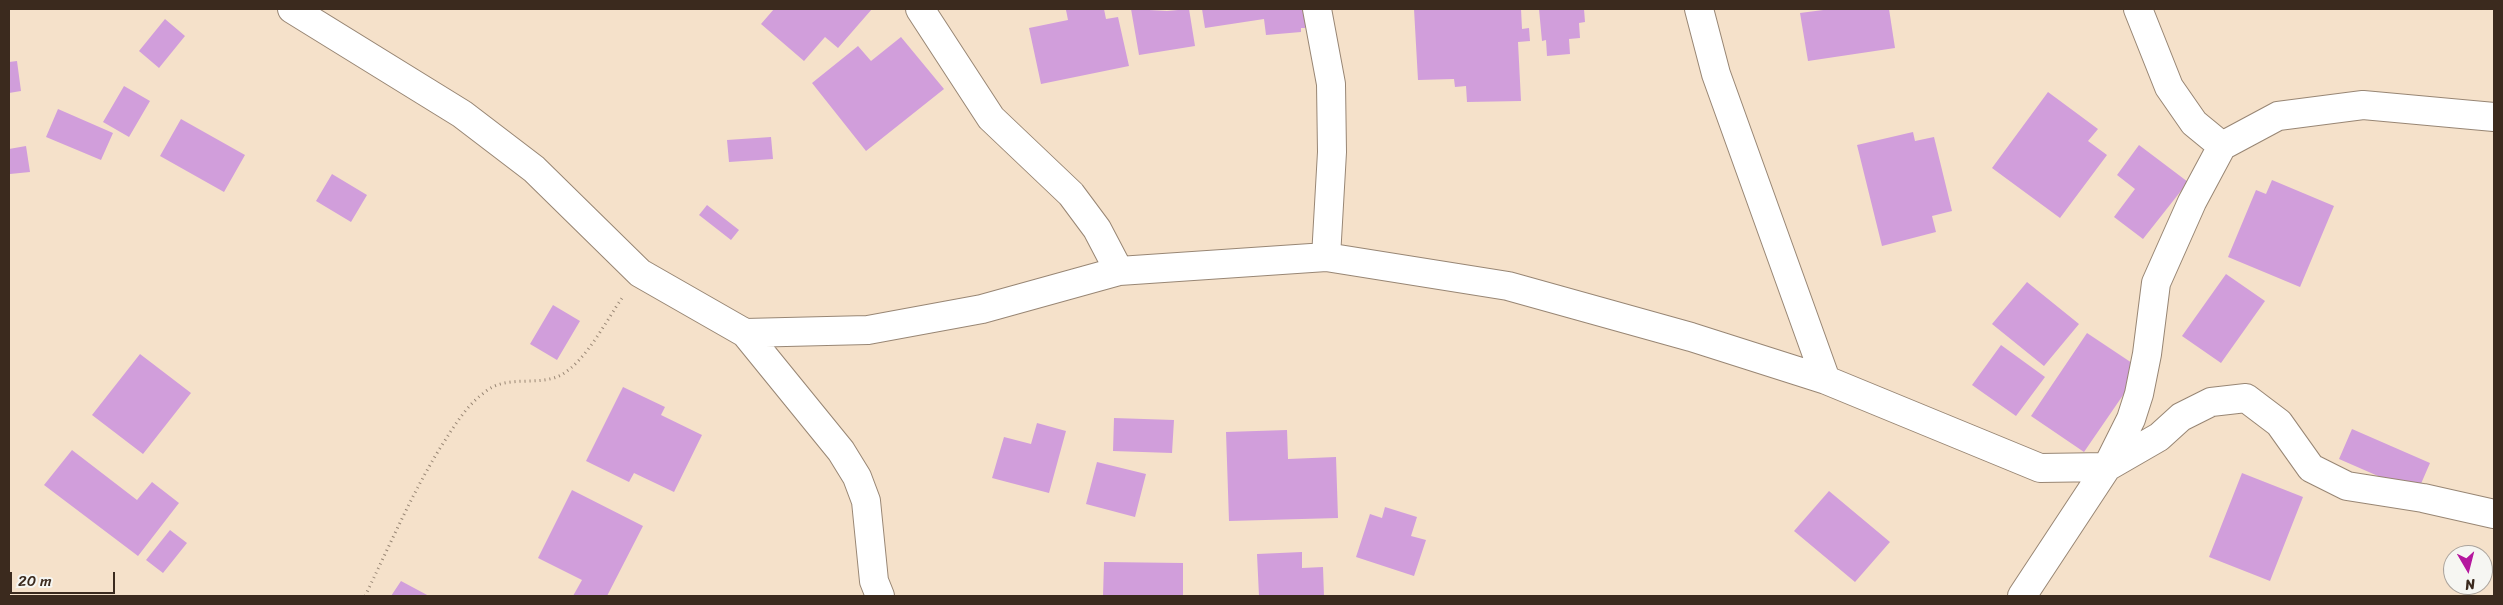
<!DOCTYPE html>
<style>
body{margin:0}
#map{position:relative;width:2503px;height:605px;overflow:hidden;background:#f5e1ca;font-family:Sriracha,sans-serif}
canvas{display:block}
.frame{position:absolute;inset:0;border:10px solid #3b2a1e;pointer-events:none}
.north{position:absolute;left:2443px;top:545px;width:50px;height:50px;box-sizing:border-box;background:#f6f6f2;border:1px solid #aba49d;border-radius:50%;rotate:172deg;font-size:14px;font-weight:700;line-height:20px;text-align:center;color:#3b2a1e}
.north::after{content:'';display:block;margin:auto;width:18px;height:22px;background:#b5179e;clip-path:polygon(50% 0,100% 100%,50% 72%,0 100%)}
.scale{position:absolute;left:10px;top:572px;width:105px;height:22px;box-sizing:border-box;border:2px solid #3b2a1e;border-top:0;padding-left:6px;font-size:15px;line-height:18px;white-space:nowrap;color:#3b2a1e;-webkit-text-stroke:4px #f6f6f2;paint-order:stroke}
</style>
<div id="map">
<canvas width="2503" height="605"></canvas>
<div class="frame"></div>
<div class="north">N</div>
<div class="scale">20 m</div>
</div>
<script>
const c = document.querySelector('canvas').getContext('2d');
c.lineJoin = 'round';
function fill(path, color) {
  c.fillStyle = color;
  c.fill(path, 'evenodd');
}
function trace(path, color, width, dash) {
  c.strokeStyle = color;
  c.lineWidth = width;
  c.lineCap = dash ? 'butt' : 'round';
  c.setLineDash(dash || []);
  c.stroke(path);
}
const building = new Path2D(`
 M774,9H872L838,48L825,37L804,61L761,24Z
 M1073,9H1104L1106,19L1118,17L1129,66L1041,84L1029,28L1068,20L1066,10Z
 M1131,9L1167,11L1189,9L1195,46L1139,55Z
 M1202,9H1306L1307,24L1305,25V28H1301V32L1266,35L1264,19L1205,28Z
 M1414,9H1521L1522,29L1529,28L1530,41L1518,42L1521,101L1467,102L1466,86L1455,87L1454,79L1418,80Z
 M1539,9H1584L1585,22L1579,23L1580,38L1569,39L1570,54L1547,56L1546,40L1542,41Z
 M1831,9H1889L1895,48L1808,61L1800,13Z
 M165,19L185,36L159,68L139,51Z
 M901,37L944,89L866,151L812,83L858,46L871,61Z
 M17,61L21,91L9,93V62Z
 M124,86L150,101L129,137L103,122Z
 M2048,92L2098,129L2088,141L2107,155L2060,218L1992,168Z
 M58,109L113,133L101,160L46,137Z
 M181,119L245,155L224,192L160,156Z
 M1913,132L1915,141L1934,137L1952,211L1932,216L1936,232L1882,246L1857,145Z
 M771,137L773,159L729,162L727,140Z
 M2139,145L2188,182L2143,239L2114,217L2135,189L2117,175Z
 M26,146L30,172L10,174L9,149Z
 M332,174L367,195L351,222L316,201Z
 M2272,180L2334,206L2300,287L2228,257L2256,190L2266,194Z
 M707,205L739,230L731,240L699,215Z
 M2226,274L2265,301L2221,363L2182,336Z
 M2027,282L2079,324L2044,366L1992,324Z
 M553,305L580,321L557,360L530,344Z
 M2087,333L2141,369L2084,452L2031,416Z
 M2001,345L2045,377L2016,416L1972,385Z
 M140,354L191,393L143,454L92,415Z
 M623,387L665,407L661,415L702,435L674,492L634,473L629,482L586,461Z
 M1114,418L1174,420L1172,453L1113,451Z
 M1037,423L1066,431L1049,493L992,478L1004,437L1031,444Z
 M2352,429L2430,463L2417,493L2339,459Z
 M1287,430L1288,459L1336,457L1338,518L1229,521L1226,432Z
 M72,450L137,500L152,482L179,503L138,556L44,485Z
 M1097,462L1146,474L1135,517L1086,504Z
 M2242,473L2303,497L2270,581L2209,557Z
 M572,490L643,526L607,596H573L582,580L538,558Z
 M1829,491L1890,542L1855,582L1794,531Z
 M1385,507L1417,517L1411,536L1426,540L1414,576L1356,557L1370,514L1382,518Z
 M170,530L187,543L163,573L146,560Z
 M1302,552V568L1323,567L1324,596H1259L1257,554Z
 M1104,562L1183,563V596H1103Z
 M401,581L429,596H391Z`);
const path = new Path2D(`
 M365,596C390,545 412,493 442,445C455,425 466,406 485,392C506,374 538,387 561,375C586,361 606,321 622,298`);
const minor = new Path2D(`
 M292,9L462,114L534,169L640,273L745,333L868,330L982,309L1119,271L1326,257L1508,286L1691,337L1826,380L2040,468L2107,467L2159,437L2181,417L2211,402L2246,398L2279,423L2311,468L2347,486L2423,498L2494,514
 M920,9L991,118L1071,194L1097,229L1119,271
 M1317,9L1331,84L1332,152L1326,257
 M1699,9L1716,74L1826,380
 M2138,9L2169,87L2194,123L2222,146
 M745,333L841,451L857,477L866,501L874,581L880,596
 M2022,596L2107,467L2131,419L2139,394L2147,354L2156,283L2192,202L2222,146L2278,116L2363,105L2494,117`);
fill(building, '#d19edb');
trace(minor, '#988674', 30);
trace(path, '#988674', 3, [1, 4]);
trace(minor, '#fff', 28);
</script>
